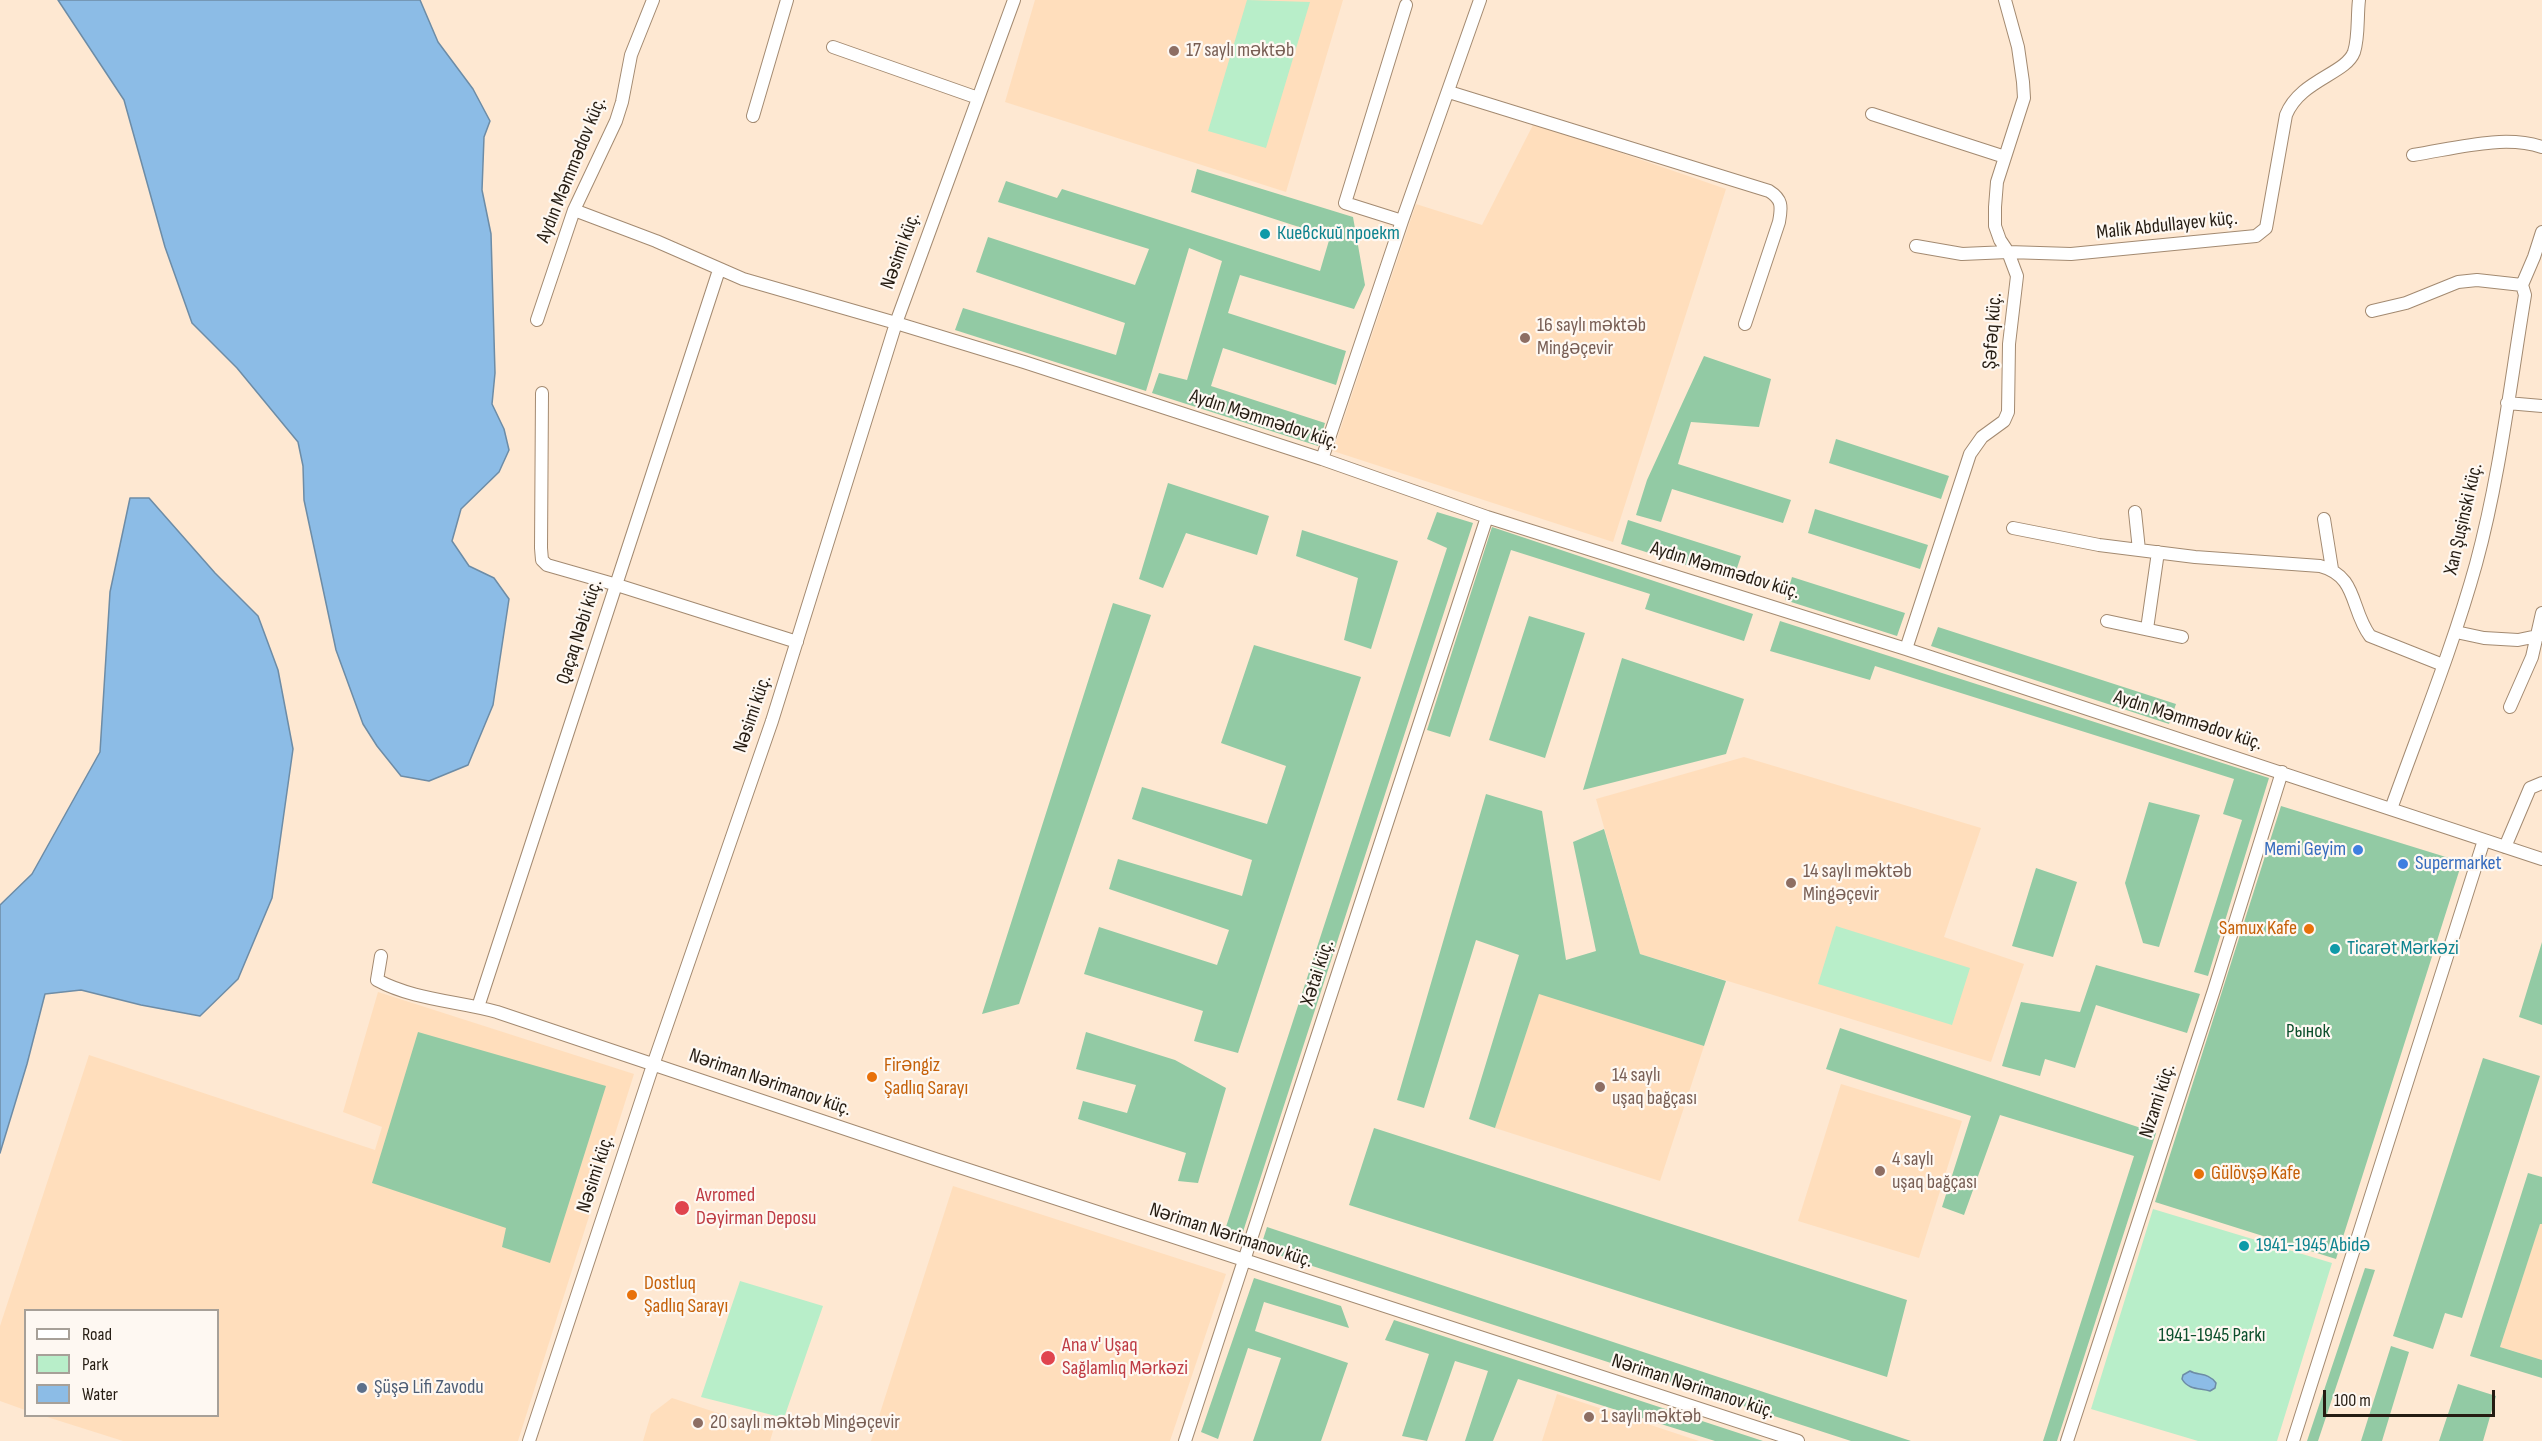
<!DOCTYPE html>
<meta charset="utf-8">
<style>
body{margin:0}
#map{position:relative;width:2542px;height:1441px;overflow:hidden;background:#fee8d2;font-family:"Sofia Sans Condensed",sans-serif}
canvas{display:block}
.legend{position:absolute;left:24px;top:1309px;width:195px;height:108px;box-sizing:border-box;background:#fef8f2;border:2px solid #a7a098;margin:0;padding:8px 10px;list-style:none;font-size:18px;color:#251c12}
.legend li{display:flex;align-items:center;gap:12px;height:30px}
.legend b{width:30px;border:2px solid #a7a098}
.scale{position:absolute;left:2323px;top:1390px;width:172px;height:27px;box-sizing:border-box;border:3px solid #251c12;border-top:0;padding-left:8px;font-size:18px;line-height:21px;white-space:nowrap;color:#251c12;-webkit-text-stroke:4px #fef8f2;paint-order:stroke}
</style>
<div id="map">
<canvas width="2542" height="1441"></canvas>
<ul class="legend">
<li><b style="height:8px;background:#fff"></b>Road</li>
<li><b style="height:16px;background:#b8eec9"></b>Park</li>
<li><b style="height:16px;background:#8cbce6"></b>Water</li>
</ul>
<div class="scale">100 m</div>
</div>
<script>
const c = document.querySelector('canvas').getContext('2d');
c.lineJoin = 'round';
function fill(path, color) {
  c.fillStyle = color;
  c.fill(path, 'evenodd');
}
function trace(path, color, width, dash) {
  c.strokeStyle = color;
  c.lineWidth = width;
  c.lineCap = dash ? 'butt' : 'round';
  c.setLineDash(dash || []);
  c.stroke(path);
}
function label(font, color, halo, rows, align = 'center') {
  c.font = font + ' "Sofia Sans Condensed",sans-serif';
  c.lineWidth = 4.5;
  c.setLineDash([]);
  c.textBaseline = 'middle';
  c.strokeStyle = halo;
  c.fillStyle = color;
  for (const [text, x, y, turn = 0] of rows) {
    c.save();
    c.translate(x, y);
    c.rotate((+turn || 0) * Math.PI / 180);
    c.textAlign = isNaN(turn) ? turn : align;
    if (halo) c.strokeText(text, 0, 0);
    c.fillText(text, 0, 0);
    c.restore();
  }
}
const built = new Path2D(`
 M1035,0H1343L1286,192L1005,102Z
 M1534,123L1726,189L1613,542L1333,451L1416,204L1482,225Z
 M1744,757L1981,828L1944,937L2024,964L1991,1062L1640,954L1596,799Z
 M378,992L634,1074L518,1441H123L44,1416H218V1310H26L25,1410L0,1401V1326L89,1055L375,1150L382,1127L343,1112Z
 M1539,993L1704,1046L1660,1181L1495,1128Z
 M1841,1084L1962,1121L1919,1258L1798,1221Z
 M953,1186L1226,1274L1170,1441H871Z
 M2540,1223L2542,1224V1360L2500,1347Z
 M1557,1394L1699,1441H1542Z
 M672,1398L773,1431L770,1441H643L651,1414Z`);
const green = new Path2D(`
 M1247,0L1310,2L1266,148L1208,131Z
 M1836,926L1970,968L1952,1025L1818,984Z
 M2153,1209L2332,1263L2277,1441H2198L2091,1409Z
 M740,1281L823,1306L784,1418L701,1397Z`);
const forest = new Path2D(`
 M1197,169L1353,217L1365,285L1354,309L1240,275L1228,313L1346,351L1336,385L1223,348L1211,386L1325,423L1318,446L1152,393L1159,373L1187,380L1222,261L1189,248L1146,391L955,330L963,308L1116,355L1125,323L976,272L988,237L1135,285L1149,249L998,202L1006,181L1057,198L1062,189L1320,271L1330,237L1191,192Z
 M1704,356L1771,379L1759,427L1691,422L1678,464L1791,500L1783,523L1672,489L1661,522L1636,515L1647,480Z
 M1836,439L1949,476L1941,499L1829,463Z
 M1168,483L1269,516L1257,555L1186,533L1163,588L1139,579Z
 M1815,509L1928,545L1920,569L1808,533Z
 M1437,512L1473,523L1240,1241L1223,1236L1447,548L1427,539Z
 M1628,520L1741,556L1733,580L1621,544Z
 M1492,527L1753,614L1744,641L1645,609L1650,594L1511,550L1450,737L1427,730Z
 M1302,530L1398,561L1371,649L1344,640L1358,578L1296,556Z
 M1792,577L1905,613L1897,636L1785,600Z
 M1113,603L1151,615L1019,1004L982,1014Z
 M1529,616L1585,633L1545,758L1489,740Z
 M1780,621L2269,778L2208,976L2194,972L2242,820L2223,814L2234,779L1875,666L1870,680L1770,651Z
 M1938,627L2176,704L2169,724L1931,646Z
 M1254,645L1361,677L1238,1053L1194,1041L1203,1011L1084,974L1099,927L1217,965L1229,930L1109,889L1118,859L1242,896L1252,860L1132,819L1142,787L1267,824L1286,766L1221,743Z
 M1622,658L1744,699L1726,754L1583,790Z
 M1486,794L1542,811L1566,960L1596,951L1573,842L1604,829L1640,954L1726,981L1704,1046L1539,994L1495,1128L1469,1119L1519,955L1476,940L1424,1108L1397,1100Z
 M2149,802L2200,815L2159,947L2143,943L2125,883Z
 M2281,806L2462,862L2336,1259L2155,1202Z
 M2036,868L2077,882L2053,957L2012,946Z
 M2542,942V1025L2519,1017Z
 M2096,965L2200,994L2187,1033L2096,1005L2075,1068L2045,1059L2040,1076L2002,1066L2021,1002L2080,1012Z
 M1840,1028L2156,1133L2057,1441H2043L2134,1156L2000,1115L1964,1215L1942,1207L1971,1116L1826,1069Z
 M418,1032L606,1086L550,1263L502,1247L506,1228L372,1183Z
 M1086,1032L1175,1060L1226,1088L1198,1183L1178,1181L1186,1153L1078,1119L1083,1101L1127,1113L1136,1085L1076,1069Z
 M2483,1058L2540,1076L2462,1318L2445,1313L2433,1349L2393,1336Z
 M1374,1128L1907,1300L1887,1377L1349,1205Z
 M2528,1173L2542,1177V1224H2540L2500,1347L2542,1360V1378L2470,1356Z
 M1267,1227L1911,1441H1851L1260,1249Z
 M2365,1268L2375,1270L2318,1441H2307Z
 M1254,1278L1341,1306L1349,1328L1264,1302L1255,1331L1348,1363L1321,1441H1253L1281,1358L1248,1348L1218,1439L1201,1432Z
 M1394,1320L1763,1441H1715L1518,1379L1493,1441H1465L1488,1371L1455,1361L1427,1441L1402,1436L1429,1354L1385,1340Z
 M2391,1346L2409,1352L2382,1441H2361Z
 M2458,1384L2496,1396L2483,1441H2439Z`);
const water = new Path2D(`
 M58,0H420L438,42L473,89L490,121L484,137L482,190L491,234L495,373L492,404L504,429L509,450L499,472L461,509L452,541L469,566L494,578L509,599L493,705L468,765L429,781L401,776L377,746L363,724L336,650L304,500L303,466L298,442L237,368L192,323L165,247L124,100Z
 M130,498H149L215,573L258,616L278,670L293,749L272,898L238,979L200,1016L141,1005L81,990L45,994L27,1064L0,1153V905L32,874L100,752L110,592Z
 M2190,1371C2198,1376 2208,1372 2216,1383L2215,1388L2210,1391C2200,1388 2188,1390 2182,1379L2183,1375Z`);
const minor = new Path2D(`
 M833,47L978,98
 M1449,92L1769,191C1782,199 1782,206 1779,222L1745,324
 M1872,114L2005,157
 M753,116L787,0
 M2413,155C2453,149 2503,134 2542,147
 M574,210L656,241L743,279L896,323L1024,362L1322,459L1487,517L1906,649L2542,859
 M1402,221L1345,203L1406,5
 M1916,246L1962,254L2008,252L2071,254L2256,236L2266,228L2286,115C2300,80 2346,74 2354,52C2359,37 2357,16 2359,0
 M2372,311L2406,303L2458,282L2477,280L2522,285
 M537,320L574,210L616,121L622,102L631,55L653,0
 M542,393L541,548L542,560L547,565L617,585L797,642
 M2507,403L2542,406
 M1322,459L1402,221L1480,0
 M2135,512L2139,550
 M2324,519L2332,569
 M2013,528L2099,545L2195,557L2320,566C2358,576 2350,609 2370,636L2443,665
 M2107,621L2182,637
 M2147,629L2158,552
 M2456,632L2484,638L2518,640L2542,635
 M1906,649L1970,454L1982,437L2004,421L2008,412L2009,344L2017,276L2008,252L2000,240L1995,226V207L1997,182L2024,98L2023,82L2018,47L2005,0
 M2510,707L2532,657L2542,613
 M2391,809C2420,728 2453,647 2476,564C2500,476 2510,385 2525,295L2522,285L2534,257L2542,232
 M2505,847L2530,788L2542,783
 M381,956L377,980C414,1000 458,1001 497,1012L935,1159L1798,1441
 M478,1007L719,270
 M529,1441L653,1065L772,721L896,323L1014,0
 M1185,1441L1487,517
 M2067,1441L2214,990L2282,772
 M2293,1441L2484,840`);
const markers = [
 [1174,51,6,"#8d6e63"],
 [1265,234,6,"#0f9aa8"],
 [1525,338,6,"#8d6e63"],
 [2358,850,6,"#3f7fe0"],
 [2403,864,6,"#3f7fe0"],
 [1791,883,6,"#8d6e63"],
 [2309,929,6,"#e8710a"],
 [2335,949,6,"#0f9aa8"],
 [872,1077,6,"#e8710a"],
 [1600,1087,6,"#8d6e63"],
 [1880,1171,6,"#8d6e63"],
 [2199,1174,6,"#e8710a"],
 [682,1208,8,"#e0444e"],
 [2244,1246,6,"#0f9aa8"],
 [632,1295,6,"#e8710a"],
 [1048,1358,8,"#e0444e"],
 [362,1388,6,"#5c6f8a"],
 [1589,1417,6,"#8d6e63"],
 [698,1423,6,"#8d6e63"]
];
const educationNames = [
 ["17 saylı məktəb",1186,51],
 ["16 saylı məktəb",1537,326],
 ["Mingəçevir",1537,349],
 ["14 saylı məktəb",1803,872],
 ["Mingəçevir",1803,895],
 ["14 saylı",1612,1076],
 ["uşaq bağçası",1612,1099],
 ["4 saylı",1892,1160],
 ["uşaq bağçası",1892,1183],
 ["1 saylı məktəb",1601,1417],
 ["20 saylı məktəb Mingəçevir",710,1423]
];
const streetNames = [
 ["Aydın Məmmədov küç.",572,170,-68],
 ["Malik Abdullayev küç.",2167,226,-6],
 ["Nəsimi küç.",901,251,-70],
 ["Şəfəq küç.",1993,331,-86],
 ["Aydın Məmmədov küç.",1264,420,18],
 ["Xan Şuşinski küç.",2464,519,-77],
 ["Aydın Məmmədov küç.",1725,571,17],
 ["Qaçaq Nəbi küç.",580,632,-72],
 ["Nəsimi küç.",753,714,-71],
 ["Aydın Məmmədov küç.",2188,721,18],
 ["Xətai küç.",1318,973,-72],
 ["Nəriman Nərimanov küç.",770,1083,19],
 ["Nizami küç.",2158,1101,-72],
 ["Nəsimi küç.",596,1174,-72],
 ["Nəriman Nərimanov küç.",1231,1236,18],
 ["Nəriman Nərimanov küç.",1693,1387,18]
];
const cultureNames = [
 ["Киевский проект",1277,234],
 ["Ticarət Mərkəzi",2347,949],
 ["1941-1945 Abidə",2256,1246]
];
const shopNames = [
 ["Memi Geyim",2346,850],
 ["Supermarket",2415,864,"left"]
];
const foodNames = [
 ["Samux Kafe",2297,929,"right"],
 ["Firəngiz",884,1066],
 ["Şadlıq Sarayı",884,1089],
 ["Gülövşə Kafe",2211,1174],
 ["Dostluq",644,1284],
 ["Şadlıq Sarayı",644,1307]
];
const parkNames = [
 ["Рынок",2308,1032],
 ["1941-1945 Parkı",2212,1336]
];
const healthNames = [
 ["Avromed",696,1196],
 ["Dəyirman Deposu",696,1219],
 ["Ana v' Uşaq",1062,1346],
 ["Sağlamlıq Mərkəzi",1062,1369]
];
const serviceNames = [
 ["Şüşə Lifi Zavodu",374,1388]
];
fill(built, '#ffdebc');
fill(green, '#b8eec9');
fill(forest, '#92caa4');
fill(water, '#8cbce6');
trace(water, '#6d8ca6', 1.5);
trace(minor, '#a38a71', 14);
trace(minor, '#fff', 12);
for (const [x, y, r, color] of markers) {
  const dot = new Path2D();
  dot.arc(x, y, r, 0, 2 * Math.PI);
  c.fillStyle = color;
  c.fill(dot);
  trace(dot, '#fef8f2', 2);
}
label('20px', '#785e54', '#fef8f2', educationNames, 'left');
label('20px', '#251c12', '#fef8f2', streetNames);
label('20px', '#0d838f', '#fef8f2', cultureNames, 'left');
label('20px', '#366cbe', '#fef8f2', shopNames, 'right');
label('20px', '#c56008', '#fef8f2', foodNames, 'left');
label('20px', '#0c4f2c', '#fef8f2', parkNames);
label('20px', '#be3a42', '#fef8f2', healthNames, 'left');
label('20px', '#4e5e75', '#fef8f2', serviceNames, 'left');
</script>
